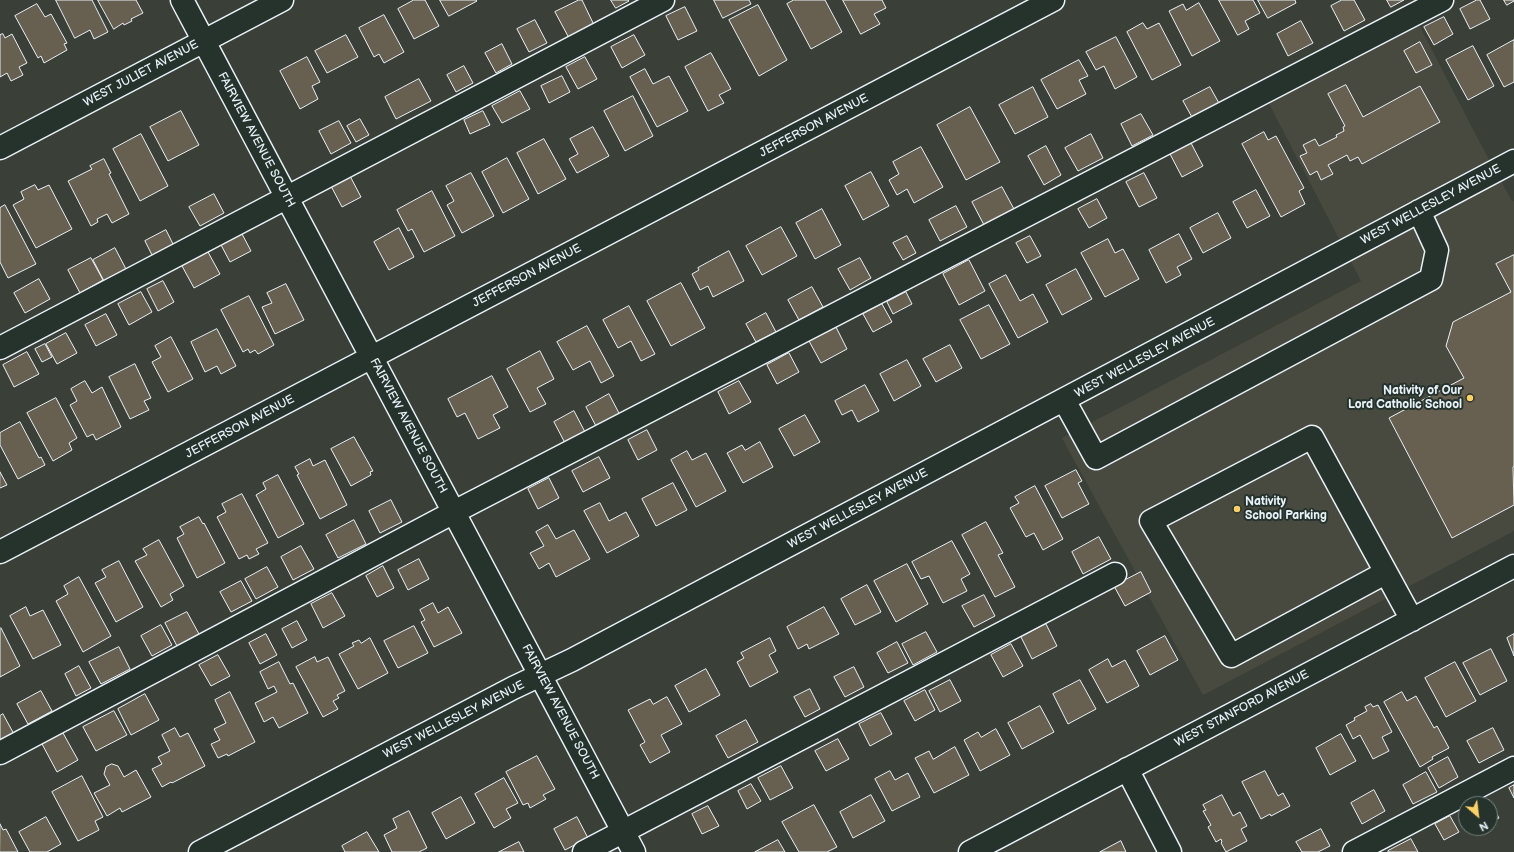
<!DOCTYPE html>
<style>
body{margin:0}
#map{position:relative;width:1514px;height:852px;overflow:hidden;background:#3a4038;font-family:"Balsamiq Sans",sans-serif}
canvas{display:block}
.north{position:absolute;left:1458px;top:796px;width:40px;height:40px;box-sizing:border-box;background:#26332d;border:1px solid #747f7e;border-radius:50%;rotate:152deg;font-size:11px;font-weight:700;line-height:16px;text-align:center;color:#e8f1f8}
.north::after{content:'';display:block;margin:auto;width:14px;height:18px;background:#ffd166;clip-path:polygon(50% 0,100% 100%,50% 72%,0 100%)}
</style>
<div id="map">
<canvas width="1514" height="852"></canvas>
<div class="north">N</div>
</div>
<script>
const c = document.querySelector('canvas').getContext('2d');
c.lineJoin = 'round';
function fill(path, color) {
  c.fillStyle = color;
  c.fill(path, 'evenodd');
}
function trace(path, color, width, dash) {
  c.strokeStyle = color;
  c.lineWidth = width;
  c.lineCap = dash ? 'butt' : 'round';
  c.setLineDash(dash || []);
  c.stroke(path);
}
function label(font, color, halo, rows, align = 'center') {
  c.font = font + ' "Balsamiq Sans",sans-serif';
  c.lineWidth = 4;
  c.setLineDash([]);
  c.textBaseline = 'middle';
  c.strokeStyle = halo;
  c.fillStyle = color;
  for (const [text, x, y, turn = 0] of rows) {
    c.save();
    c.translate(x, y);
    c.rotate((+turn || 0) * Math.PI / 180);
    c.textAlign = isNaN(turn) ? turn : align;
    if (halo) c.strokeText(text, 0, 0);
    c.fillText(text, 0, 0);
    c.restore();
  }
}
const built = new Path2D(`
 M1415,17L1480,143L1512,201H1514V531L1203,695L1062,438L1361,281L1265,96Z`);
const building = new Path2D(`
 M56,0H92L108,32L94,39L90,30L75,38Z
 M98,0H136L143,13L131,19L132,21L124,25L123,23L114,29Z
 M414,0H425L439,26L414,39L398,9Z
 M440,0H476L477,1L449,16Z
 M579,0H582L594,25L569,38L555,12Z
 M611,0H628L629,1L616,8Z
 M714,0H749L751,4L723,18Z
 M794,0H825L842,32L811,49L787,4Z
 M843,0H882L886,8L874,14L880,24L861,34Z
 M1219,0H1253L1260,13L1245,21L1249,29L1238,35Z
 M1258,0H1295L1296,3L1268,18Z
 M1342,0H1354L1365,20L1344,31L1331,6Z
 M1387,0H1404L1391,7Z
 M1477,0H1480L1490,19L1470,29L1460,9Z
 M1504,0H1514V1L1507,5Z
 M1199,3L1220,41L1192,56L1169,11L1183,4L1186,10Z
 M37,4L45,17L51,14L67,43L64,44L67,50L44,63L41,56L38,58L15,16Z
 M758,5L787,60L759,76L729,20Z
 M685,7L697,31L678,40L666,16Z
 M384,15L404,52L384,63L379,54L374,57L359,28Z
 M1444,17L1453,34L1434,45L1424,27Z
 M535,20L547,43L529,52L517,29Z
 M1301,21L1313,43L1288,56L1277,34Z
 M1143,23L1147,29L1159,23L1181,65L1152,80L1127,32Z
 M3,34L5,38L12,34L27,63L19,67L23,75L11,81L7,73L0,77V35Z
 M346,35L358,57L327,73L315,51Z
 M634,35L645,55L622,68L611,47Z
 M1116,37L1137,77L1115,89L1104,66L1096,70L1086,52Z
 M1514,40V82L1504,87L1487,55Z
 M1420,42L1432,65L1416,73L1404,51Z
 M502,44L512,64L496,73L485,53Z
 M1473,46L1494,86L1468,100L1446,60Z
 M711,53L731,89L719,95L724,103L708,111L685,67Z
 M307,57L320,82L312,86L318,99L300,109L280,71Z
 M585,57L597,79L578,89L566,67Z
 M1079,60L1088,76L1079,80L1086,94L1057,109L1041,80Z
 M464,66L473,83L456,92L447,75Z
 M645,69L653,84L669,76L688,111L657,127L630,77Z
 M562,76L570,92L549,103L541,86Z
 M419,79L431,101L396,119L385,97Z
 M1346,85L1363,117L1420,86L1440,122L1362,164L1358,157L1350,161L1347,155L1328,165L1333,174L1321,180L1317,171L1310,175L1300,156L1307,153L1303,145L1315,139L1319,146L1337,137L1336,135L1344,131L1343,127L1345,126L1328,94Z
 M1033,87L1048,117L1015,134L999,105Z
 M1210,87L1220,105L1193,119L1183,101Z
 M520,91L530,109L502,123L492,106Z
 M633,96L653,136L625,151L604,111Z
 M970,107L1000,162L966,180L937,125Z
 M181,111L199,145L168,161L150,127Z
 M483,111L490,125L470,134L464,120Z
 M1141,114L1153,135L1132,146L1121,124Z
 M360,119L369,135L356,142L347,126Z
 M339,121L351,143L331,154L319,131Z
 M593,127L609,156L577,173L569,159L578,154L570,139Z
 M1264,132L1268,140L1276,136L1304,188L1299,191L1305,204L1281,217L1242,144Z
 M141,134L168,186L140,201L113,149Z
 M1091,134L1103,158L1078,171L1065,148Z
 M544,139L566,179L538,194L517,153Z
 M1191,143L1203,166L1182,177L1170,154Z
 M1046,146L1061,175L1044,185L1028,156Z
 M921,147L943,187L914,203L907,189L897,195L889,180L899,174L893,162Z
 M507,158L529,199L503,213L482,172Z
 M104,159L111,173L109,174L129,214L112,223L107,214L97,219L98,222L91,226L68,181L92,169L90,166Z
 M871,172L889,206L863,220L845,186Z
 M471,173L494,216L462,233L447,205L454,201L446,186Z
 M1144,173L1157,198L1139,207L1126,182Z
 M350,176L361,197L342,207L331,186Z
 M35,185L38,190L49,185L72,229L36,248L13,205L24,199L21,192Z
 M1002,187L1014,209L984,225L972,202Z
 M1256,190L1270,216L1247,228L1233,202Z
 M432,191L455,236L424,252L412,229L408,231L397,210Z
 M214,194L224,213L200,226L189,207Z
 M1097,199L1107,218L1089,228L1078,209Z
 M5,205L36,264L8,278L0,262V208Z
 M956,206L967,227L940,241L929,220Z
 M822,209L841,245L815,259L796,223Z
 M1218,213L1231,238L1203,253L1190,228Z
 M781,227L797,256L762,275L746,246Z
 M399,228L414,257L389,270L374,242Z
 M166,230L174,246L153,257L145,241Z
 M241,232L251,251L230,262L220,243Z
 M1179,234L1192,259L1177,267L1181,275L1166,283L1149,250Z
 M907,236L916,253L903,260L893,243Z
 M1030,236L1041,256L1027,263L1016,243Z
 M1108,239L1115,253L1123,249L1139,279L1105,297L1081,253Z
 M115,248L127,271L105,283L93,260Z
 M729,251L744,281L713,297L708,286L700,290L692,274L699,270L698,268Z
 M208,252L220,274L194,288L182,266Z
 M1514,255V466L1513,467L1514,505L1452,538L1389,418L1464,378L1446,346L1453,322L1511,292L1496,264Z
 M91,258L103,280L80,293L68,270Z
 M860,258L871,278L850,290L838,269Z
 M969,260L985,291L959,305L943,274Z
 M1076,269L1092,299L1062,315L1046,285Z
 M1006,275L1020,301L1033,294L1048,322L1018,338L989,284Z
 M39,279L50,299L25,313L14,293Z
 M163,281L174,302L158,311L147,289Z
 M681,283L705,328L671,346L647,301Z
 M286,284L304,320L275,334L262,307L272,303L267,293Z
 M812,287L823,307L799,320L788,300Z
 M141,292L152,312L129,325L118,304Z
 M906,292L912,304L893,314L887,302Z
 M249,296L274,345L258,354L255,350L250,353L248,349L243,352L221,310Z
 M882,304L892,322L873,332L863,314Z
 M989,305L1010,344L981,359L960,320Z
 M629,306L655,354L641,361L631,341L618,348L603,320Z
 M766,313L776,332L756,342L746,324Z
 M106,314L117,335L96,346L85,325Z
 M587,326L614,376L601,383L590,361L573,370L557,342Z
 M836,327L847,349L821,363L809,341Z
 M217,329L236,366L221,374L217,366L205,372L191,342Z
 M66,333L77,353L57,364L46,344Z
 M171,337L193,379L168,392L152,362L161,357L155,346Z
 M45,344L52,357L42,362L35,349Z
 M950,345L962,368L936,382L923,359Z
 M540,351L554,379L537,388L546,404L530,412L507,369Z
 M27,352L39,374L14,387L3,365Z
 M789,353L799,372L777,384L767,365Z
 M907,360L921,386L894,401L880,374Z
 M135,364L151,398L144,401L149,410L130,419L109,377Z
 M492,376L508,407L493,415L500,428L478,439L465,413L457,417L448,399Z
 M85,381L92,393L102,387L121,427L96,440L93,434L87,437L70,405L77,401L71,389Z
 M739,381L751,402L729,414L718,392Z
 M865,385L879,411L858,422L852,410L842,415L835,401Z
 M609,394L620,415L597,428L586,407Z
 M56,398L77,438L69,443L72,450L53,461L27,413Z
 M574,411L585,432L565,443L554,422Z
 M805,415L820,442L794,456L779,429Z
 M20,422L39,458L41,457L45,465L18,479L0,445V433Z
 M647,430L657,450L638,460L628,440Z
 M354,437L373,471L370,472L371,475L351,486L331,449Z
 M760,442L773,467L743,483L727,453L742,445L745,450Z
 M687,451L692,460L706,453L726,491L696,507L671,460Z
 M599,457L610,478L583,492L572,471Z
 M310,459L313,466L325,460L347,505L320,519L297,475L299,474L295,467Z
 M1076,470L1082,481L1078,483L1089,504L1062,518L1045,486Z
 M0,472L7,485L0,488Z
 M278,475L304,524L278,538L256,495L266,489L263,483Z
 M549,478L559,498L538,509L528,489Z
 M673,483L687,510L656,526L642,499Z
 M1035,486L1063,539L1043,550L1034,533L1026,537L1010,508L1019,503L1015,497Z
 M242,494L268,543L256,549L259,554L249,559L247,555L239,559L217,517L226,512L222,504Z
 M391,500L402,522L380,533L369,511Z
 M600,503L609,521L626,512L639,536L607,553L584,511Z
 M199,517L203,524L204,523L225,563L197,578L177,538L184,534L180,527Z
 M354,520L366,544L338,558L326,535Z
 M986,522L1003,553L998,555L1015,587L995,597L962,535Z
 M548,525L556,539L574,530L590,559L556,577L549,563L539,569L530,553L544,546L536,532Z
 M1099,537L1111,559L1083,574L1072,552Z
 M159,540L184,586L170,594L173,600L161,607L135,561L147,555L143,549Z
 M952,541L970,574L961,579L967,591L943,603L929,576L921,579L912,562Z
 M301,546L314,569L293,580L281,557Z
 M419,559L429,579L408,590L398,570Z
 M119,561L143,607L116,622L95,583L106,577L102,570Z
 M907,564L928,604L896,622L874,581Z
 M383,566L394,588L377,597L366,576Z
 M267,567L278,587L256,599L245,579Z
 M1141,572L1151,592L1125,606L1114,586Z
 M79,577L111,636L83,652L56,601L68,594L64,586Z
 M241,581L252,601L231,612L220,592Z
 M867,585L881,612L855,625L841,599Z
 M332,593L345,616L323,628L311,604Z
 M984,595L995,616L974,627L962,606Z
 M433,603L438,613L448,607L462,633L434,647L421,622L425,620L420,610Z
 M26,607L30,616L43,610L61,645L33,659L10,616Z
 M824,607L839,634L809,649L807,644L798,649L787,627Z
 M187,612L199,634L177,646L165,623Z
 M297,621L307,640L292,648L282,629Z
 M1046,624L1057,646L1032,659L1021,637Z
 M161,625L172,645L152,656L141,636Z
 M414,626L428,653L398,668L384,641Z
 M1,628L20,666L0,677V629Z
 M926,632L937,652L913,665L902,644Z
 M266,634L277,655L260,664L249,643Z
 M1514,634V656L1507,638Z
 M1165,636L1178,660L1150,675L1137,651Z
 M370,638L388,673L358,689L339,654L354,646L352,643L359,640L361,643Z
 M770,638L776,651L769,655L778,672L750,687L737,662L744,658L741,653Z
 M897,642L908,663L888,673L877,653Z
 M1011,644L1023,666L1003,677L991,655Z
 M119,647L130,669L101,684L89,662Z
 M1491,649L1507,681L1480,695L1463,663Z
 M218,655L230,676L211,686L199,665Z
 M315,657L317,662L328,657L345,691L337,695L339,698L333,701L338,709L323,717L296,667Z
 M1108,659L1112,667L1125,660L1139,686L1107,703L1089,670Z
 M279,662L290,684L293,683L308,713L279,728L273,717L264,722L255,703L277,692L274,686L268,689L260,672Z
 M1455,662L1476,701L1446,717L1425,678Z
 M79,666L91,688L76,696L65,674Z
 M854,667L864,687L845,697L834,677Z
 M706,669L720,695L689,712L675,686Z
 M950,680L961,701L940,712L929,691Z
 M1080,680L1096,709L1068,724L1053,694Z
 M810,689L820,709L805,717L794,697Z
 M925,690L935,710L915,721L904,701Z
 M41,691L52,711L28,724L17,704Z
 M230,692L255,742L228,756L227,754L218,758L211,744L220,740L214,729L226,723L215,700Z
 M1402,692L1407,701L1416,696L1434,728L1437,726L1449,748L1432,757L1433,759L1420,767L1384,702Z
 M145,694L159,720L131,735L118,709Z
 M667,697L682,724L661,735L670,752L650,763L640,745L645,742L628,710L650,699L653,704Z
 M1371,704L1373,707L1378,705L1392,732L1382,737L1389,751L1373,759L1360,735L1353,739L1346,725L1355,720L1354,718L1367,711L1365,707Z
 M1040,706L1054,732L1022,749L1008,723Z
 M114,711L127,735L96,751L83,727Z
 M881,713L892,734L870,746L859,724Z
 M3,714L15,736L0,744V716Z
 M746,720L758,742L728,758L716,736Z
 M175,728L180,737L188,733L205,766L172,783L171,782L162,787L152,769L162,764L158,757L170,751L162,735Z
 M1493,728L1504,750L1479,763L1467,741Z
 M996,729L1010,755L980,771L964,740L978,732L981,737Z
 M63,733L78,760L57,772L42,744Z
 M1341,734L1356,761L1330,775L1316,748Z
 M838,739L849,759L826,771L815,751Z
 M955,747L969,775L934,793L915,758L929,751L933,759Z
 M537,756L555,789L543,795L546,799L530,808L528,803L523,805L506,772Z
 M1448,757L1458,777L1439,788L1428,768Z
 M112,764L118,766L124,777L136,770L151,797L122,812L120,808L107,816L94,793L110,785L104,774L106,767Z
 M781,766L793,788L770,800L758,778Z
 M890,771L895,780L908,773L920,797L892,811L875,779Z
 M1265,771L1278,796L1283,793L1290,806L1271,816L1270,814L1261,819L1242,782Z
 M1426,772L1437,792L1413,804L1403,785Z
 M82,776L103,817L95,821L99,830L78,841L52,792Z
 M504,778L518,803L506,809L511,818L494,828L475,794Z
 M751,784L761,801L747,809L738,791Z
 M1514,785V798L1509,788Z
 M1374,790L1385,811L1362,824L1351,803Z
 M871,795L885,821L853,838L840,812Z
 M1222,795L1233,816L1240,812L1247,826L1241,829L1247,841L1226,852L1221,843L1222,842L1221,839L1216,842L1208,827L1211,825L1203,811L1206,810L1203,805Z
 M461,797L475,823L446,839L432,813Z
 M1489,800L1499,818L1490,822V804H1482Z
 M814,805L837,847L827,852H799L782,822Z
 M708,806L719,826L702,834L692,814Z
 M409,811L427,848L419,852H392L384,835L397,828L393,819Z
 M1450,816L1459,832L1444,840L1435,824Z
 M46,817L61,844L47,852H30L19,832Z
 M577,817L588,838L565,850L554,829Z
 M0,824L3,830L6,829L18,852H0Z
 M1321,829L1330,846L1318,852H1302L1296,842Z
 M367,832L379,852H345L342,846Z
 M1411,839L1418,852H1388V851Z
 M778,840L785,852H755Z
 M1121,841L1126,852H1100Z
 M519,842L524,852H499Z`);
const minor = new Path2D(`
 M182,0L634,852
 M0,148L282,0
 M0,348L663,0
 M1064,400L1096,458L1431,279L1437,250L1419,211
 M0,552L1053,0
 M1385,573L1231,656L1151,521L1312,437L1412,620
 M0,753L454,512L1442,0
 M1127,769L1170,852
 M200,852L513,688L572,660L1514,161
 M584,852L1115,574
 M970,852L1514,566
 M1354,852L1514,768`);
const markers = [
 [1470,398,4,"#ffd166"],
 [1237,509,4,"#ffd166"]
];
const streetNames = [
 ["WEST JULIET AVENUE",141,74,-28],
 ["JEFFERSON AVENUE",814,126,-28],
 ["FAIRVIEW AVENUE SOUTH",256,140,62],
 ["WEST WELLESLEY AVENUE",1431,205,-28],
 ["JEFFERSON AVENUE",527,276,-28],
 ["WEST WELLESLEY AVENUE",1145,358,-28],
 ["FAIRVIEW AVENUE SOUTH",408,426,62],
 ["JEFFERSON AVENUE",240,427,-28],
 ["WEST WELLESLEY AVENUE",858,509,-28],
 ["WEST STANFORD AVENUE",1242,709,-28],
 ["FAIRVIEW AVENUE SOUTH",560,712,62],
 ["WEST WELLESLEY AVENUE",454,720,-27]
];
const poiNames = [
 ["Nativity of Our",1462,391],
 ["Lord Catholic School",1462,405],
 ["Nativity",1245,502,"left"],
 ["School Parking",1245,516,"left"]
];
fill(built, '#484a3f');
fill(building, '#676050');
trace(building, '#e8f1f8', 1);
trace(minor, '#e8f1f8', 25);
trace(minor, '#26332d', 22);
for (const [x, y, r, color] of markers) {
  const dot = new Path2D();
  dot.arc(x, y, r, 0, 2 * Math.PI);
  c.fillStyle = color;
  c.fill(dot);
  trace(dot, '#26332d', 1.5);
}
label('12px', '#e8f1f8', '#26332d', streetNames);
label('bold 12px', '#e8f1f8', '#26332d', poiNames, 'right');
</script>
